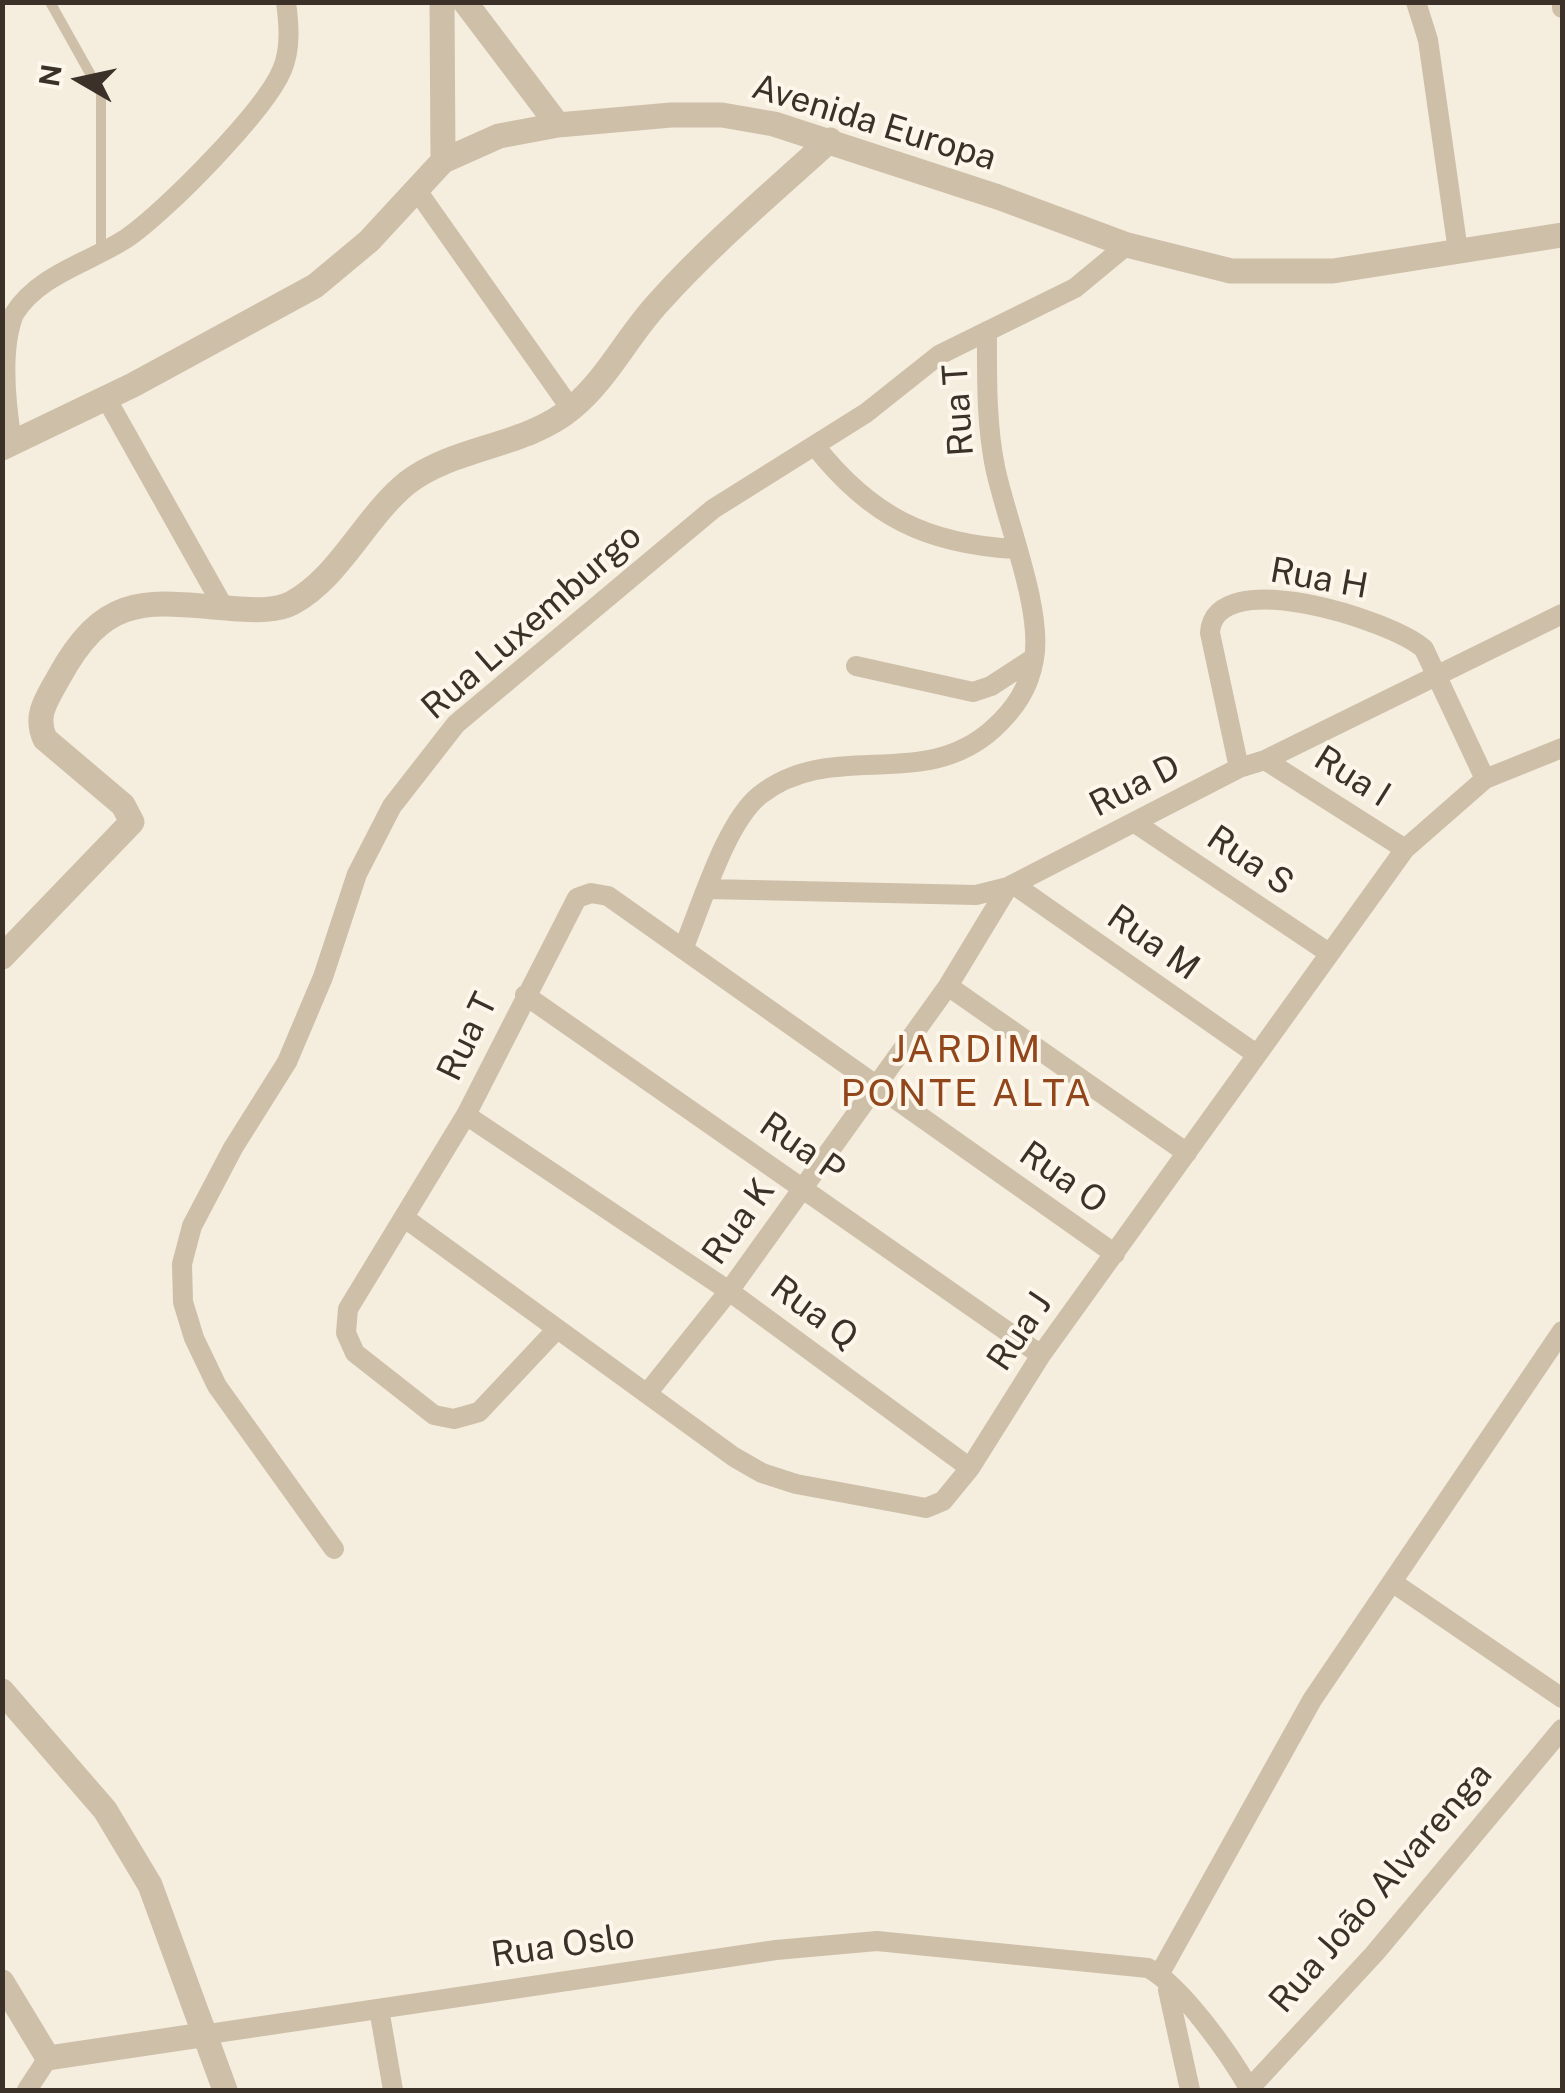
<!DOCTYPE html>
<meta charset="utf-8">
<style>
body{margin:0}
#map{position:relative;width:1565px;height:2093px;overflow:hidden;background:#f5edde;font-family:"Public Sans",sans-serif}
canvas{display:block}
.frame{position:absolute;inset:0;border:5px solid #3b3129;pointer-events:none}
.north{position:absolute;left:30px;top:30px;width:100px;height:100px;-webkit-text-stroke:8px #fcf6eb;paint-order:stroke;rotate:279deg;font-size:28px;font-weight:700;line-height:40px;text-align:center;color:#3b3129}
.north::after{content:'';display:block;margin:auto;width:35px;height:45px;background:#3b3129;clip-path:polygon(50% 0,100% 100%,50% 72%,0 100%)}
</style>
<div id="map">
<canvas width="1565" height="2093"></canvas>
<div class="frame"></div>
<div class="north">N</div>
</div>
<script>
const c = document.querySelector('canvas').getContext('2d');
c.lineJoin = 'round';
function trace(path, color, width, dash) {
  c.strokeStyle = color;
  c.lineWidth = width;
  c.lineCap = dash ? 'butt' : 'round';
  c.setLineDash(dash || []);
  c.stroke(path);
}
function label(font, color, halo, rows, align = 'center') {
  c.font = font + ' "Public Sans",sans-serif';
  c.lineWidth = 8;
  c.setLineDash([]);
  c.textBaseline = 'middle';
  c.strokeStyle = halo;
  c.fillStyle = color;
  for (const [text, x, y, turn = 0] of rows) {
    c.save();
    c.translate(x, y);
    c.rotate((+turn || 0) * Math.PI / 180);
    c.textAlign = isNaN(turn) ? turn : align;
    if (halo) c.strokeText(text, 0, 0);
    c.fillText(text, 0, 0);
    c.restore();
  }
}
const service = new Path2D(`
 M50,2L101,93V253`);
const minor = new Path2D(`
 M1416,2L1428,40L1458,251
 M1562,2V8
 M418,192L571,409
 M106,398L224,608
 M12,442C6,405 0,349 14,314C39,274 89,263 127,238C164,213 265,111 282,70C291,49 289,24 286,2
 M815,446C870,516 926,544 1015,549
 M856,666L973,692L991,686L1034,658
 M1265,760L1405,849
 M1239,768L1210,633C1213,563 1392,620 1424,649L1485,779
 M1135,823L1329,953
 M1013,884L1256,1054
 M708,889L976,895L1008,887L1239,768L1265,760L1562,614
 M683,949C701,907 725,823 760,795C833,738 922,793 993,729C1015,709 1029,688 1034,659C1043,609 1006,520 995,467C986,422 987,376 987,331
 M948,986L1187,1153
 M525,995L1041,1355
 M466,1115L729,1291L970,1468
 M406,1219L734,1457L762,1473L796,1484L926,1508L943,1501L970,1468L1041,1355L1405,849L1485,779L1562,748
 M557,1329L479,1412L454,1419L434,1415L355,1353L346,1333L348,1309L466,1115L577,898L591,893L608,896L1115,1254
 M649,1391L729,1291L948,986L1008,887
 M334,1549L217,1386L194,1338L183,1302L182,1264L192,1226L233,1148L287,1062L323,977L357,874L392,806L456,724L713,509L866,413L939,355L1075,288L1127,245
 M1392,1582L1562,1698
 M1159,1975L1312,1700L1562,1331
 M1168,1990L1190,2090
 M379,2009L393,2090
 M202,2035L776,1950L877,1941L1148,1968C1182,1986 1231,2056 1250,2090
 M1249,2089L1375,1953L1562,1729
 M27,2090L48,2058`);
const tertiary = new Path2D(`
 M442,2L443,161
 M465,2L558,125
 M2,448L133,385L315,286L369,241L443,161L499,136L558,125L671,115H722L774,124L998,197L1127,245L1231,271H1333L1562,235
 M2,957L132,822L123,805L45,739C34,715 47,699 59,677C108,587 152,603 239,609C256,610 277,611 292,603C340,577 365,517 407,483C455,446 526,447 572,408C608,378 628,335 659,302C711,244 772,193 830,140
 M2,1691L105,1810L150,1885L225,2090
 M2,1982L48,2058L202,2035`);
const streetNames = [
 ["Avenida Europa",874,123,17],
 ["Rua T",959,410,-94],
 ["Rua H",1319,579,10],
 ["Rua Luxemburgo",532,622,-41],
 ["Rua I",1352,777,32],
 ["Rua D",1135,786,-27],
 ["Rua S",1250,861,34],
 ["Rua M",1153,943,35],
 ["Rua T",468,1037,-64],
 ["Rua P",802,1148,35],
 ["Rua O",1063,1178,35],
 ["Rua K",739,1222,-54],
 ["Rua Q",814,1313,36],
 ["Rua J",1020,1332,-56],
 ["Rua João Alvarenga",1381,1888,-49],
 ["Rua Oslo",563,1946,-8]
];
const neighbourhoodNames = [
 ["JARDIM",967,1050],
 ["PONTE ALTA",967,1094]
];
trace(service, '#cebfa8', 10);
trace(minor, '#cebfa8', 20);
trace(tertiary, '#cebfa8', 25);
label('35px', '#3b3129', '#fcf6eb', streetNames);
c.letterSpacing = '2.5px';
label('38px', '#91471b', '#fcf6eb', neighbourhoodNames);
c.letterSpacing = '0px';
</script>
